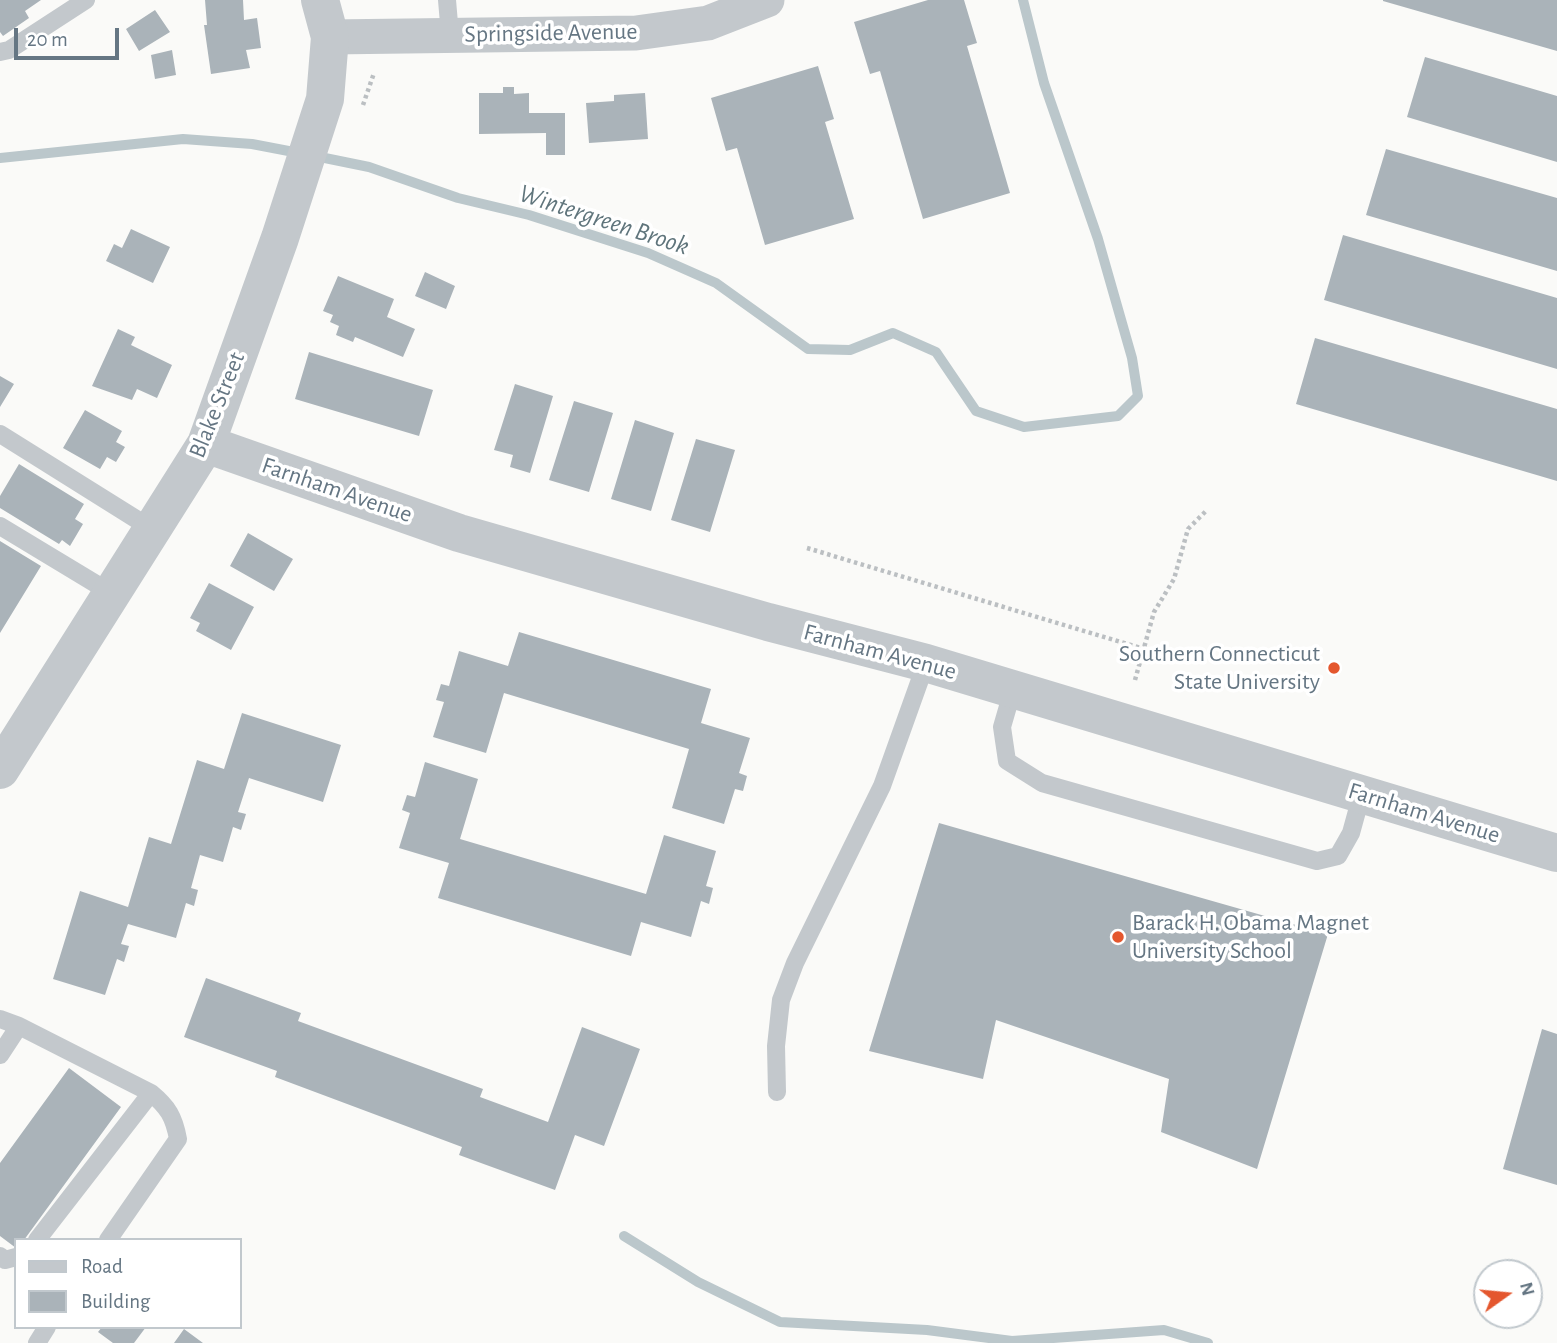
<!DOCTYPE html>
<style>
body{margin:0}
#map{position:relative;width:1557px;height:1343px;overflow:hidden;background:#fafaf8;font-family:"Alegreya Sans",sans-serif}
canvas{display:block}
.legend{position:absolute;left:14px;top:1238px;width:228px;height:91px;box-sizing:border-box;background:#fff;border:2px solid #c1c8cd;margin:0;padding:9px 12px;list-style:none;font-size:21px;color:#657683}
.legend li{display:flex;align-items:center;gap:14px;height:35px}
.legend b{width:35px;border:2px solid #c1c8cd}
.north{position:absolute;left:1473px;top:1259px;width:70px;height:70px;box-sizing:border-box;background:#fff;border:2px solid #c1c8cd;border-radius:50%;rotate:75deg;font-size:19px;font-weight:700;line-height:28px;text-align:center;color:#657683}
.north::after{content:'';display:block;margin:auto;width:24px;height:32px;background:#e4572e;clip-path:polygon(50% 0,100% 100%,50% 72%,0 100%)}
.scale{position:absolute;left:14px;top:28px;width:105px;height:32px;box-sizing:border-box;border:4px solid #657683;border-top:0;padding-left:9px;font-size:21px;line-height:24px;white-space:nowrap;color:#657683;-webkit-text-stroke:5px #fff;paint-order:stroke}
</style>
<div id="map">
<canvas width="1557" height="1343"></canvas>
<ul class="legend">
<li><b style="height:9px;background:#c3c8cc"></b>Road</li>
<li><b style="height:19px;background:#aab3b9"></b>Building</li>
</ul>
<div class="north">N</div>
<div class="scale">20 m</div>
</div>
<script>
const c = document.querySelector('canvas').getContext('2d');
c.lineJoin = 'round';
function trace(path, color, width, dash) {
  c.strokeStyle = color;
  c.lineWidth = width;
  c.lineCap = dash ? 'butt' : 'round';
  c.setLineDash(dash || []);
  c.stroke(path);
}
function fill(path, color) {
  c.fillStyle = color;
  c.fill(path, 'evenodd');
}
function label(font, color, halo, rows, align = 'center') {
  c.font = font + ' "Alegreya Sans",sans-serif';
  c.lineWidth = 7;
  c.setLineDash([]);
  c.textBaseline = 'middle';
  c.strokeStyle = halo;
  c.fillStyle = color;
  for (const [text, x, y, turn = 0] of rows) {
    c.save();
    c.translate(x, y);
    c.rotate((+turn || 0) * Math.PI / 180);
    c.textAlign = isNaN(turn) ? turn : align;
    if (halo) c.strokeText(text, 0, 0);
    c.fillText(text, 0, 0);
    c.restore();
  }
}
const stream = new Path2D(`
 M315,156L369,167L458,198L529,215L648,253L716,283L808,349L850,350L893,333L936,352L976,411L1024,427L1118,416L1138,396L1132,358L1098,239L1044,83L1023,0
 M0,158L183,139L252,144L299,153
 M624,1236L698,1282L780,1322L927,1330L1012,1341L1164,1330L1208,1343`);
const building = new Path2D(`
 M0,0H41L25,11L29,18L3,36L0,32Z
 M205,0H243L244,20L257,18L261,48L246,50L250,68L211,74L204,25H207Z
 M928,0H964L977,43L967,46L1010,193L923,219L880,71L870,74L854,22Z
 M1383,0H1557V51L1383,1Z
 M155,10L170,32L139,51L126,29Z
 M172,50L176,75L155,79L151,55Z
 M1425,57L1557,96V162L1407,117Z
 M818,66L834,119L825,122L854,219L765,245L737,148L726,151L711,98Z
 M503,87H514V94L529,93V113H565V155H546V133L479,134V93H503Z
 M645,93L648,139L589,143L586,103L614,101V95Z
 M1386,149L1557,198V271L1366,215Z
 M131,229L170,247L153,283L106,261L114,244L122,248Z
 M1343,235L1557,298V369L1324,300Z
 M425,272L455,286L446,309L415,296Z
 M338,276L394,299L387,317L415,329L403,357L355,337L353,342L336,335L339,326L330,322L333,315L323,311Z
 M118,329L135,337L131,345L172,365L157,398L137,389L132,400L92,386Z
 M1315,338L1557,409V481L1296,404Z
 M309,352L433,390L419,436L295,399Z
 M0,376L14,384L0,407Z
 M515,384L553,396L530,473L510,467L513,455L494,450Z
 M574,401L613,413L589,492L549,480Z
 M85,410L122,431L116,442L125,447L116,462L107,457L100,469L63,448Z
 M635,420L674,433L651,511L611,499Z
 M696,439L735,450L710,532L671,520Z
 M19,464L84,504L75,519L83,524L70,546L62,540L59,544L0,508V496Z
 M248,533L293,559L274,591L230,566Z
 M0,541L41,566L0,633Z
 M209,583L254,607L231,650L196,631L200,623L190,618Z
 M519,632L711,689L701,723L750,738L739,773L747,776L743,791L735,789L724,824L672,808L689,749L504,693L486,753L433,737L444,702L436,700L441,684L449,686L459,651L508,666Z
 M242,713L341,745L323,802L249,778L238,812L246,814L241,830L233,827L223,862L200,855L191,888L198,890L194,906L186,903L176,938L128,924L121,944L129,946L124,962L117,959L105,995L53,979L80,891L128,907L149,837L171,844L197,760L224,769Z
 M425,762L478,779L460,839L646,894L664,835L716,851L706,886L713,888L709,904L701,901L691,937L641,922L631,956L438,898L449,863L399,848L410,813L402,810L407,795L415,797Z
 M939,823L1328,934L1257,1169L1161,1132L1169,1079L996,1020L983,1079L869,1051Z
 M206,978L301,1013L298,1021L483,1089L480,1097L548,1122L582,1027L640,1049L604,1146L575,1135L555,1190L459,1155L462,1147L275,1077L277,1071L184,1037Z
 M1542,1029L1557,1034V1185L1503,1169Z
 M69,1068L121,1107L24,1240H16V1248L0,1236V1163Z
 M102,1327H146L134,1343H113L98,1332Z
 M184,1329L203,1343H174Z`);
const path = new Path2D(`
 M363,105L374,73
 M807,548L1144,649
 M1135,680L1154,612L1174,579L1188,529L1207,510`);
const service = new Path2D(`
 M447,0L450,35
 M0,52L9,50L86,0
 M0,434L152,529
 M0,526L111,593
 M1013,689L1002,727L1007,761L1042,783L1317,861L1338,856L1351,833L1362,793
 M0,1019L19,1026L0,1055
 M19,1026L151,1093C168,1107 174,1117 178,1139L108,1240
 M777,1092L776,1046L781,1000L795,963L882,786L926,663
 M37,1240L151,1093
 M0,1256L5,1260L16,1257
 M37,1343L47,1327`);
const minor = new Path2D(`
 M330,37L636,33L708,23L767,0`);
const tertiary = new Path2D(`
 M206,444L459,533L768,622L926,663L1557,853
 M0,770L206,444L280,238L325,99L330,37L320,0`);
const markers = [
 [1334,668,7,"#e4572e"],
 [1118,937,7,"#e4572e"]
];
const streetNames = [
 ["Springside Avenue",551,33,-1],
 ["Blake Street",217,405,-68],
 ["Farnham Avenue",337,490,19],
 ["Farnham Avenue",880,652,15],
 ["Farnham Avenue",1424,813,17]
];
const poiNames = [
 ["Southern Connecticut",1320,654],
 ["State University",1320,682],
 ["Barack H. Obama Magnet",1132,923,"left"],
 ["University School",1132,951,"left"]
];
const waterNames = [
 ["Wintergreen Brook",604,220,18]
];
trace(stream, '#bbc7cb', 10);
fill(building, '#aab3b9');
trace(path, '#bbbfc2', 4.5, [3.5, 3.5]);
trace(service, '#c3c8cc', 18);
trace(minor, '#c3c8cc', 35);
trace(tertiary, '#c3c8cc', 38);
for (const [x, y, r, color] of markers) {
  const dot = new Path2D();
  dot.arc(x, y, r, 0, 2 * Math.PI);
  c.fillStyle = color;
  c.fill(dot);
  trace(dot, '#fff', 2.5);
}
label('24px', '#657683', '#fff', streetNames);
label('24px', '#657683', '#fff', poiNames, 'right');
label('italic 26px', '#60757c', '#fff', waterNames);
</script>
